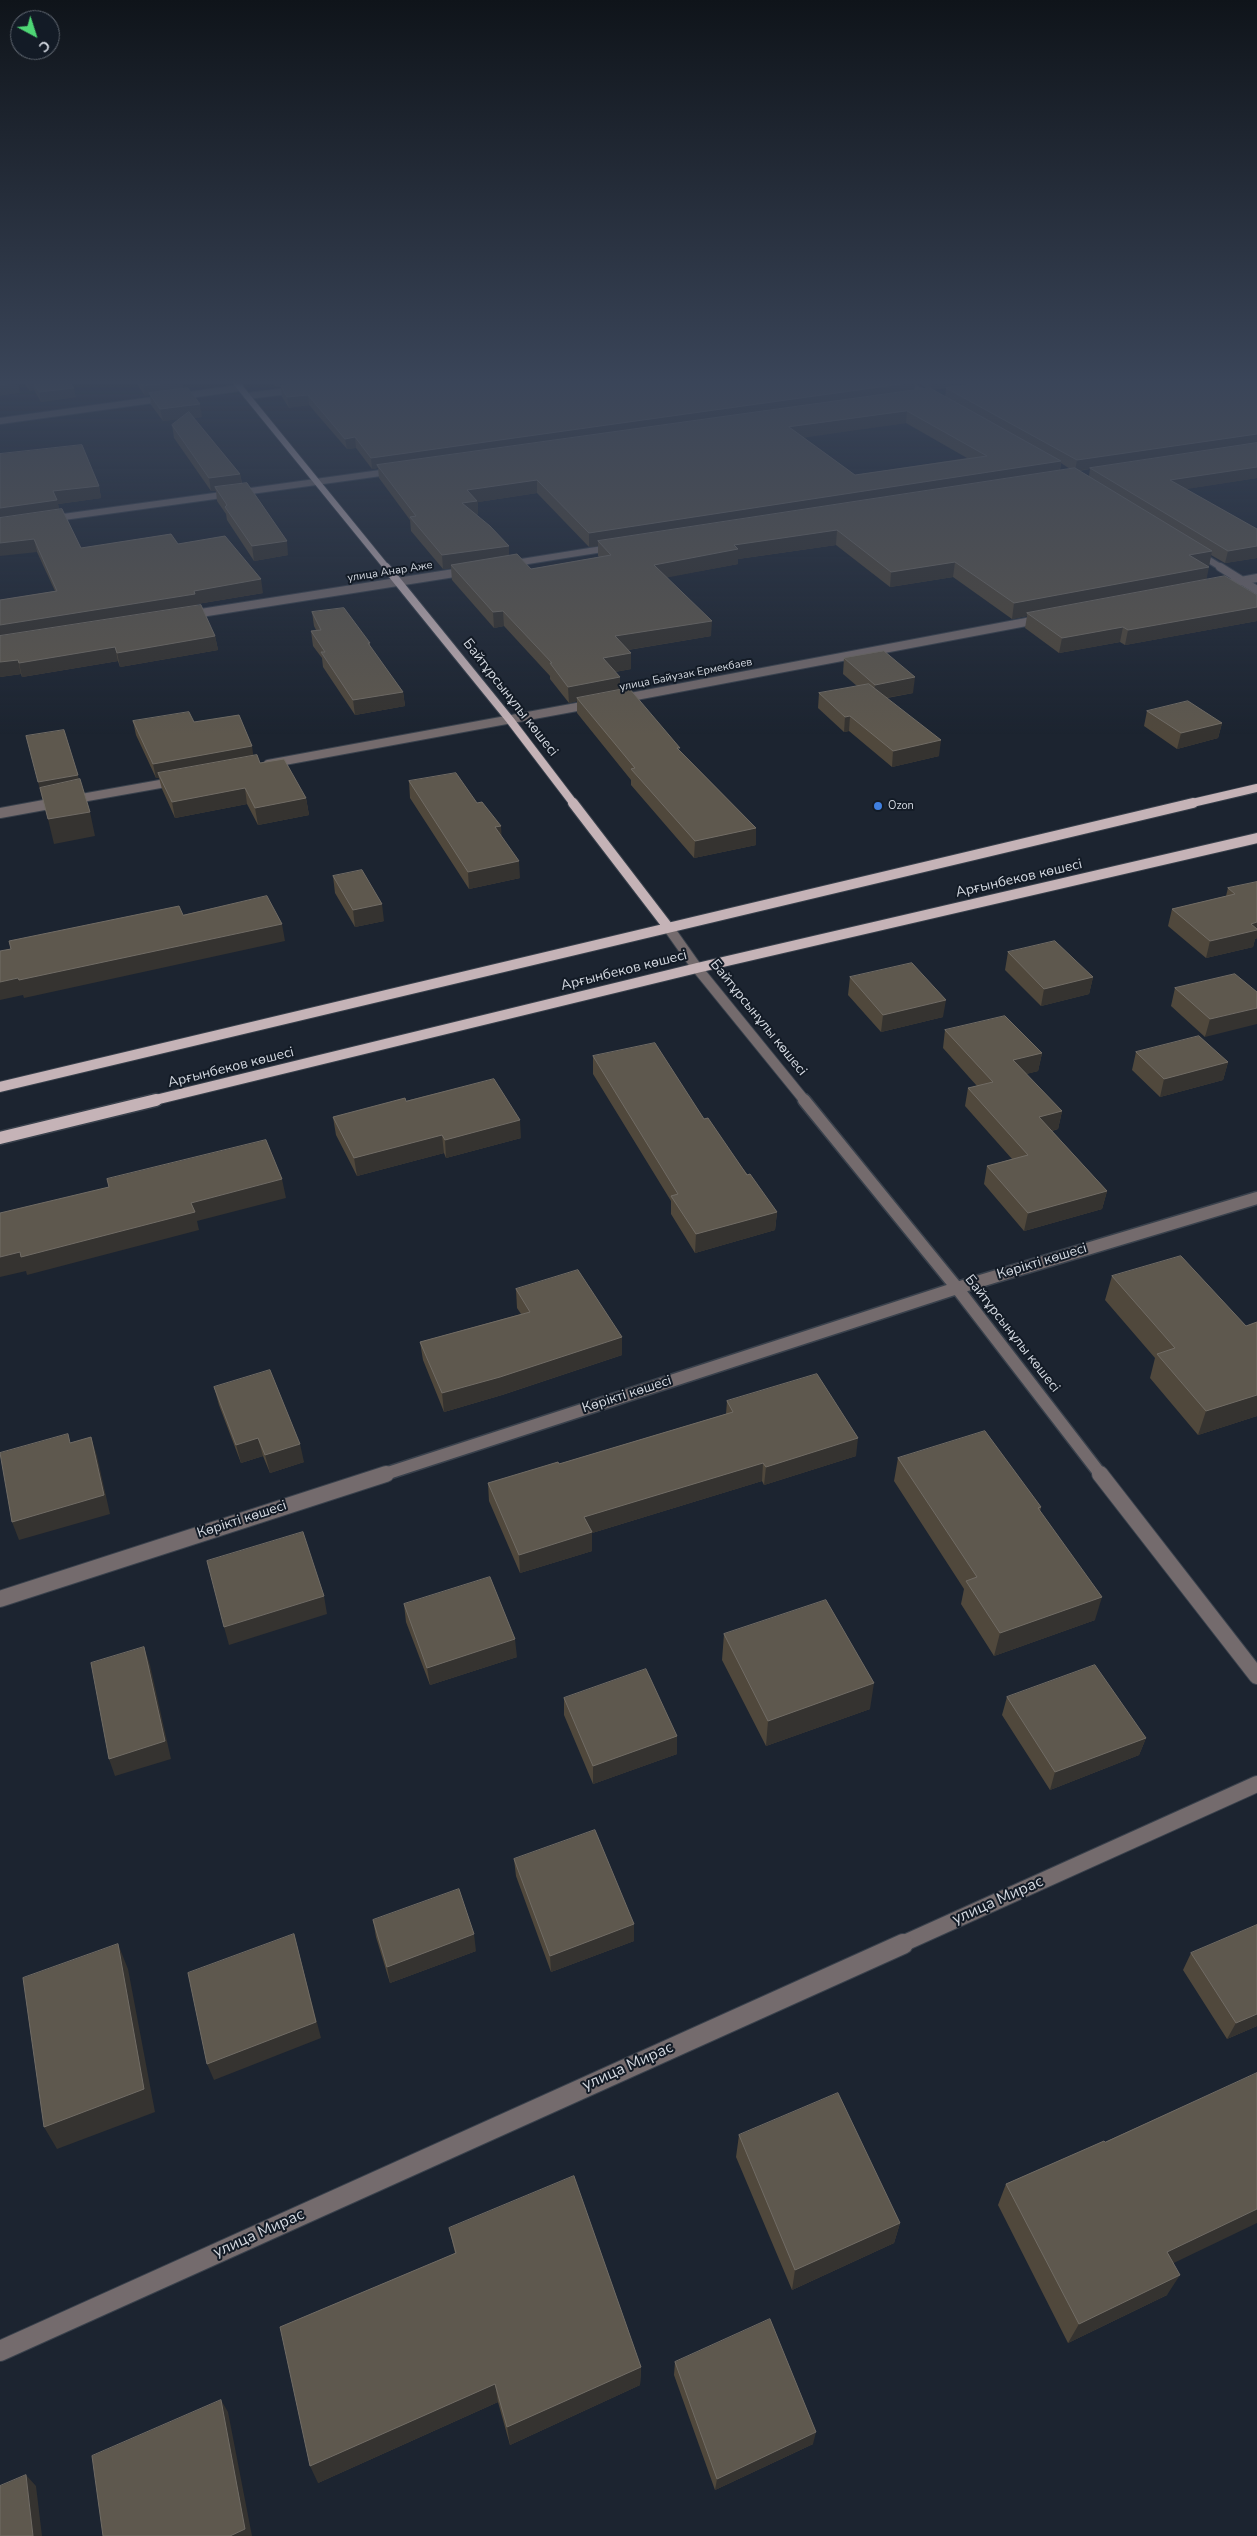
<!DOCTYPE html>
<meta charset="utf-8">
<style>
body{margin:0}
#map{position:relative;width:1257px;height:2536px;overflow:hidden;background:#1c2430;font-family:"Nunito Sans",sans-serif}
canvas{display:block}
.north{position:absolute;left:10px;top:10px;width:50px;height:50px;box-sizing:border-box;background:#131b26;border:1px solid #606771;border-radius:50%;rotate:140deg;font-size:14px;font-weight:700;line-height:20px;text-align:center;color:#d4d9e1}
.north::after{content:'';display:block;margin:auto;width:18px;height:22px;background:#4ed675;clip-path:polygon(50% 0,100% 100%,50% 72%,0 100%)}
</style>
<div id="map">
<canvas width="1257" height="2536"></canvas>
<div class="north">С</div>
</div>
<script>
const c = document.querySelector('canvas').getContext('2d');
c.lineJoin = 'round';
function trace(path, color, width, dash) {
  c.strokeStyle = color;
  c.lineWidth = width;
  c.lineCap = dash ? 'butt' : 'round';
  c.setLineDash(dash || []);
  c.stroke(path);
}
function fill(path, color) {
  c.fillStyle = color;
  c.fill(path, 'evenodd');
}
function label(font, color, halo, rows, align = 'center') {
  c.font = font + ' "Nunito Sans",sans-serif';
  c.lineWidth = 4;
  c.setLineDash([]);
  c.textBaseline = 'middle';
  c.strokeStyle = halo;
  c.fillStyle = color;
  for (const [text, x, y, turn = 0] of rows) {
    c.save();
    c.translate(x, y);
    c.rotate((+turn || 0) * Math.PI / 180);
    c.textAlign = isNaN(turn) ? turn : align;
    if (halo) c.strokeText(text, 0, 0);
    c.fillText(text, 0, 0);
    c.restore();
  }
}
const minorFar5 = new Path2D(`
 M902,380L933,398
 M247,396L297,390
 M0,421L240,388
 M49,519L395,471
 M1196,552L1222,568
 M509,564L615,547`);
const minorFar4 = new Path2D(`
 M1220,567L1257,590
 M1219,585L1257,578
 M188,615L467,571
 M620,699L1042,619
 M268,764L593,704
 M48,804L177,781`);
const minorFar3 = new Path2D(`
 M0,813L55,803
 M668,927L697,968L805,1101`);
const minorFar2 = new Path2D(`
 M804,1100L957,1288L1101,1475
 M382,1475L957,1288L1257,1198`);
const minorFar1 = new Path2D(`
 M1100,1474L1257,1676
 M0,1599L386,1474
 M900,1945L1257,1784`);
const minor = new Path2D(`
 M0,2351L903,1944`);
const majorFar3 = new Path2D(`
 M234,380L387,568`);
const majorFar2 = new Path2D(`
 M386,567L510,720L574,804
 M1188,804L1257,788`);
const majorFar1 = new Path2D(`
 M573,803L668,927
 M0,1087L1193,803
 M151,1101L697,968L1257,838`);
const major = new Path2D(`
 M0,1138L156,1100`);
const wall = new Path2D(`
 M21,380H68L76,397L41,402L34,390L30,391Z
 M134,380H181L183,388L202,417L194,418L240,474L242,483L288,555L254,561L227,520L226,514L217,501L216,491H211L174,438L172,425L179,419L163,421L151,405L150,395L145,396Z
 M272,380H1257V478L1185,489L1257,529V558L1225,563L1211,555L1209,566H1208L1206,580L1257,595V621L1125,645L1120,642L1059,653L1025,628L1027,616L1012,619L953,577L890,587L836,545L738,559V564L667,577L711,636L628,650L631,653V669L615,672L620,690L756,828V845L694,858L631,785V780L577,713V701L569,703L550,679V676L504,626L494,628L452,580L451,568L443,569L411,531L410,520L379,478L378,468L372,469L356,448L347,449L309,405L289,408L282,397L281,387H276ZM915,382L928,389L915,391ZM946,388L945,397L933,390ZM906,423L967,458L855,475L803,437ZM1061,463L1070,469L1060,470ZM1090,469L1089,476L1079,471ZM537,493L589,547L598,546V556L599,557L531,569L509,555L476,515L478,514V502Z
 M0,454L99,486L101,498L58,504L59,510L81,548L178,544L263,593L197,604L215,636L218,650L120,667L118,661L22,677L21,674L0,677V600L55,591L37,552Z
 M312,612L370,643V647L403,692L405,706L355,715L323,667L322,658L313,646L311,631L316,630L314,626Z
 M844,658L913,693L887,698L939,756L892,767L849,731L844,732L818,708L819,693L857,686L843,674Z
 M1147,711L1222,723L1218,738L1177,749L1144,726Z
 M133,721L194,722L254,756L260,763L306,798L309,815L258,825L247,804L175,818L162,789L159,778H156L136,735Z
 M409,781L477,803L501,826V836L520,878L469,889L410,798Z
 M333,876L384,921L355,927L335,893Z
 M1257,882V938L1255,939L1253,947L1206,958L1168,926L1172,909L1226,896L1228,888Z
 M1008,952L1093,977L1089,994L1041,1006L1005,970Z
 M1235,974L1205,1037L1171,1006L1175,988Z
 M850,977L943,1017L881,1032L848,995Z
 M945,1030L1042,1053L1038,1071L1026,1074L1062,1111L1058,1129L1052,1131L1107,1191L1102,1209L1024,1231L984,1184L987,1166L1012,1159L965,1106L968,1088L977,1086L943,1048Z
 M1136,1052L1228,1062L1223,1080L1160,1097L1132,1070Z
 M593,1056L704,1119L777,1212L775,1230L695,1253L671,1214V1201L593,1074Z
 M406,1101L521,1138L446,1158L444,1153L357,1176L336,1135L333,1117Z
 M1112,1276L1246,1326L1257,1322V1416L1198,1435L1150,1378L1155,1358L1105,1300Z
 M516,1289L622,1355L502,1395L444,1412L423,1360L420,1342L521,1314L517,1308Z
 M214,1387L304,1462L270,1473L263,1456L241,1463L219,1405Z
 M727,1401L856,1456L764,1485L762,1481L592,1533V1551L520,1573L489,1501L488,1483L559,1464L726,1414Z
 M898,1458L1041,1507L1040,1511L1095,1620L994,1656L961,1604L964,1589L894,1481Z
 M404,1604L517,1657L430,1685L406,1622Z
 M724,1634L870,1709L766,1746L722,1660Z
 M1007,1697L1146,1738L1139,1755L1050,1790L1002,1715Z
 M564,1698L677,1736V1754L593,1784L564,1715Z
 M514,1859L634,1941L551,1972L516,1876Z
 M373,1920L476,1951L390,1983L376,1937Z
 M1257,1925V2026L1227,2039L1183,1970L1191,1953Z
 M739,2135L900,2223L894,2243L792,2290L736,2157Z
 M1105,2142L1174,2263L1167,2295L1068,2343L998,2205L1006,2184Z
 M449,2228L641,2367L640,2385L510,2445L498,2402L318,2483L455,2253Z
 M675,2362L813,2444L715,2490L674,2375Z`);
const shadedWall = new Path2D(`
 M276,380H330L276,387Z
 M932,380H1004L931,390Z
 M32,381L34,390L30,391L27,382Z
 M182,381L183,391L149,393L150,395L145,396L143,386Z
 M18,382L20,393L0,396V385Z
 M915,382L914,393L377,465L378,468L372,469L371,458Z
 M74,388L76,397L41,402L39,392Z
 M308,395L309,405L289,408L287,397Z
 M200,404L202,417L163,421L160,409Z
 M907,411L906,423L788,440L789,427Z
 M1257,434V444L1075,471L1077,460Z
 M355,437L356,448L347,449L345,439Z
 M1061,461L1059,474L598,541V546L589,547V533Z
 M1257,467V478L1168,492L1170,480Z
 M240,474L242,487H215L216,491H211L209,478Z
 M537,480V493L478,502V514L463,516L462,503L467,490Z
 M99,486L101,498L58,504L60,513L0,521V508L53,491Z
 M837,530L836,545L738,559V564L654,580V565L734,545Z
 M34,539L37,552L0,556V543Z
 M287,541L288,555L254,561L252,546Z
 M509,546V560L451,565V568L443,569L442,555Z
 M1257,546V558L1225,563L1228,551Z
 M1212,551L1209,566L1185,569L1189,555Z
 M955,562L953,577L890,587L891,572Z
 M1209,567L1206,582L1027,613V616L1012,619L1014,603Z
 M261,579L263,593L197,604L198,608L0,639V625Z
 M1257,607V621L1125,645L1128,630Z
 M503,611L504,626L494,628L493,612Z
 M712,621L711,636L615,652V636Z
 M1123,627L1120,642L1059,653L1062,638Z
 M215,636L218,650L120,667L117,653Z
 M115,647L118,661L22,677L19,663Z
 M631,653V669L603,674V658Z
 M18,660L21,674L0,677V662Z
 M620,677V693L577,698V701L569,703L568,687Z
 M915,677L913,693L873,700L875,685Z
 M403,692L405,706L355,715L353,700Z
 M850,716L849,731L844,732L845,717Z
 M1222,723L1218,738L1177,749L1181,733Z
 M941,740L939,756L892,767L893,751Z
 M252,746L254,760L158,773L159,778H156L153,764Z
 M78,775L82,792L42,798L38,782Z
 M245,788L247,804L175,818L172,802Z
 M306,798L309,815L258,825L255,808Z
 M90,812L95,836L54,844L48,819Z
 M501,826L502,843L495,827Z
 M756,828V845L694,858L695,841Z
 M519,861L520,878L469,889L468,872Z
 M382,904L384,921L355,927L353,910Z
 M1257,922V938L1255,939L1253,947L1206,958L1210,941L1251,924Z
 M282,924L285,941L24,998L23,995L0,1000V982Z
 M1093,977L1089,994L1041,1006L1044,989Z
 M946,1000L943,1017L881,1032L883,1015Z
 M1257,1008V1024L1205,1037L1210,1019Z
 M1042,1053L1038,1071L1010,1078L1013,1060Z
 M1228,1062L1223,1080L1160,1097L1164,1079Z
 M1062,1111L1058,1129L1036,1135L1039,1117Z
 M520,1120L521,1138L446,1158L445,1140Z
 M442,1135L444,1153L357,1176L354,1158Z
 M282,1179L286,1198L197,1221L199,1230L27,1275L26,1271L0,1277V1257L191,1203Z
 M1107,1191L1102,1209L1024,1231L1028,1213Z
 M777,1212L775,1230L695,1253L696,1234Z
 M622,1337V1355L502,1395L444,1412L442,1393Z
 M1257,1395V1416L1198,1435L1206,1411Z
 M91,1437L97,1456L110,1514L19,1540L12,1522Z
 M258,1438L263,1456L241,1463L236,1445Z
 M858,1438L856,1456L764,1485L766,1467Z
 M300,1444L304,1462L270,1473L265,1455Z
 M763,1463L762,1481L592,1533V1551L520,1573L519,1555L584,1517Z
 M324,1596L327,1614L229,1645L224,1627Z
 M1102,1597L1095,1620L994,1656L1000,1633Z
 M515,1639L517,1657L430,1685L427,1668Z
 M144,1647L150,1665L171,1759L115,1776L109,1759Z
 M874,1683L870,1709L766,1746L768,1721Z
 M677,1736V1754L593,1784V1766Z
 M1146,1738L1139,1755L1050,1790L1055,1772Z
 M634,1924V1941L551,1972L550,1956Z
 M294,1934L321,2038L214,2080L207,2064Z
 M474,1934L476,1951L390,1983L387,1967Z
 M118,1944L128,1969L155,2112L57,2149L44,2127Z
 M1257,2014V2026L1227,2039L1236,2023Z
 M1257,2209V2223L1155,2272L1167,2252Z
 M900,2223L894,2243L792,2290L795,2270Z
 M1180,2275L1167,2295L1068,2343L1079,2324Z
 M641,2367L640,2385L510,2445L507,2427Z
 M495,2384L498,2402L318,2483L310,2466Z
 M221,2400L228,2412L252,2536H230Z
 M816,2432L813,2444L715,2490L717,2479Z
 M26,2475L36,2486L42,2536H33Z`);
const building = new Path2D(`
 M0,380H14L18,382L0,385Z
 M26,380H68L74,388L39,392L32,381L27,382Z
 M139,380H181L182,381L143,386Z
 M328,380H912L915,382L371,458L355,437L345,439L308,395L287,397L281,386Z
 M1002,380H1257V434L1077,460L946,388Z
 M188,388L200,404L160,409L149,393Z
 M930,388L1061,461L589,533L537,480L467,490L477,501L462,503L490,526L509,546L442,555L410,517L416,516L377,465ZM907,411L987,456L855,475L789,427Z
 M189,412L240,474L209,478L172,425Z
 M1257,443V467L1170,480L1257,529V546L1228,551L1090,468Z
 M82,445L99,486L53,491L57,500L0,508V454Z
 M1075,468L1212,551L1189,555L1209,567L1014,603L955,562L891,572L837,530L734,545L738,549L654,565L712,621L615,636L631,653L603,658L620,677L568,687L550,663H552L503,611L493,612L451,565L517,554L531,569L611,555L598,541Z
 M247,483L287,541L252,546L225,507L227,505L215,487Z
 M62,509L81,548L171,534L178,544L225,536L261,579L194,591L195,594L0,625V600L57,591L34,539L0,543V518Z
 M1225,576L1257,595V607L1128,630L1123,627L1062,638L1027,613Z
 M201,605L215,636L117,653L115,647L19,663L18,660L0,662V636Z
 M344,608L370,643H368L403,692L353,700L321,652H325L311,631L321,630L312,612Z
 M884,651L915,677L875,685L844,658Z
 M869,684L941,740L893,751L850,716L845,717L819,693Z
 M629,688L680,748H677L756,828L695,841L631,769L635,768L577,698Z
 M1188,701L1222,723L1181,733L1147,711Z
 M189,712L194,722L239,715L252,746L153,764L133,721Z
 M64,730L78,775L38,782L26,736Z
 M257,755L260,763L284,759L306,798L255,808L245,788L172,802L158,773Z
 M456,773L477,803L482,802L501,826L495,827L519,861L468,872L409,781Z
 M80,779L90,812L48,819L40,788Z
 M362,870L382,904L353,910L333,876Z
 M1257,882V922L1251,924L1257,929V930L1210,941L1172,909L1235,894L1228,888Z
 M267,896L282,924L19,980L18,978L0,982V951L11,949L9,941L179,906L183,915Z
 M1055,941L1093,977L1044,989L1008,952Z
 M912,963L946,1000L883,1015L850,977Z
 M1235,974L1257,992V1008L1210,1019L1175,988Z
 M1005,1016L1042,1053L1013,1060L1062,1111L1039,1117L1107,1191L1028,1213L987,1166L1028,1155L968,1088L993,1082L945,1030Z
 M1199,1036L1228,1062L1164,1079L1136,1052Z
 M655,1043L704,1119L708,1118L747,1175L750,1174L777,1212L696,1234L671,1196L678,1194L593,1056Z
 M494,1079L520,1120L445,1140L442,1135L354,1158L333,1117L405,1098L406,1101Z
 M266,1140L282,1179L191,1203L195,1212L21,1257L20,1252L0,1257V1213L109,1187L107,1179Z
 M1181,1256L1246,1326L1257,1322V1395L1206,1411L1157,1354L1175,1348L1112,1276Z
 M578,1270L622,1337L500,1377L442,1393L420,1342L530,1312L516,1289Z
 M270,1370L300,1444L265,1455L258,1438L236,1445L214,1387Z
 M817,1374L858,1438L766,1467L763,1463L584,1517L592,1532L519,1555L488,1483L558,1462L559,1464L733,1412L727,1401Z
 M985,1431L1041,1507L1038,1508L1102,1597L1000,1633L966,1581L977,1577L898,1458Z
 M68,1434L70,1443L91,1437L104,1495L12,1522L0,1453Z
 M303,1532L324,1596L224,1627L207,1561Z
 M490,1577L515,1639L427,1668L404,1604Z
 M826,1600L874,1683L768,1721L724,1634Z
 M144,1647L165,1741L109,1759L91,1663Z
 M1095,1665L1146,1738L1055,1772L1007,1697Z
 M646,1669L677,1736L593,1766L564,1698Z
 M595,1830L634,1924L550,1956L514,1859Z
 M459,1889L474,1934L387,1967L373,1920Z
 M1257,1925V2014L1236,2023L1191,1953Z
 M294,1934L316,2022L207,2064L188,1973Z
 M118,1944L144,2089L44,2127L23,1978Z
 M1257,2073V2209L1167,2252L1180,2275L1079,2324L1006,2184L1104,2141L1105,2142Z
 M838,2093L900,2223L795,2270L739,2135Z
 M574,2176L641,2367L507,2427L495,2384L310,2466L280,2327L456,2253L449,2228Z
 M770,2319L816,2432L717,2479L675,2362Z
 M221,2400L245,2529L230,2536H103L92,2456Z
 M26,2475L33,2536H0V2486Z`);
const markers = [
 [878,806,5,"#3f7fe0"]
];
const farStreetnames = [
 ["улица Анар Аже",390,572,-9],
 ["улица Байузак Ермекбаев",686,675,-11]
];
const farPoinames = [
 ["Ozon",888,806]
];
const streetNames = [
 ["Байтұрсынұлы көшесі",510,698,52],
 ["Арғынбеков көшесі",1019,879,-13],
 ["Арғынбеков көшесі",624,971,-14],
 ["Байтұрсынұлы көшесі",758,1018,51],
 ["Арғынбеков көшесі",231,1068,-14],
 ["Көрікті көшесі",1042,1262,-17],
 ["Байтұрсынұлы көшесі",1012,1334,52],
 ["Көрікті көшесі",627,1395,-18],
 ["Көрікті көшесі",242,1520,-18]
];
const nearStreetnames = [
 ["улица Мирас",998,1901,-24],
 ["улица Мирас",628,2067,-24],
 ["улица Мирас",259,2234,-24]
];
trace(minorFar5, '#39414c', 8);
trace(minorFar4, '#39414c', 10);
trace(minorFar3, '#39414c', 12);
trace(minorFar2, '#39414c', 15);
trace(minorFar1, '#39414c', 18);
trace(minor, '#39414c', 22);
trace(majorFar3, '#39414c', 8);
trace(majorFar2, '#39414c', 10);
trace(majorFar1, '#39414c', 12);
trace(major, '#39414c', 15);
trace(minorFar5, '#746b6d', 6);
trace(minorFar4, '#746b6d', 8);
trace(minorFar3, '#746b6d', 10);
trace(minorFar2, '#746b6d', 12);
trace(minorFar1, '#746b6d', 16);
trace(minor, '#746b6d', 20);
trace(majorFar3, '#c5b3b7', 6);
trace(majorFar2, '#c5b3b7', 8);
trace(majorFar1, '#c5b3b7', 10);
trace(major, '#c5b3b7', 12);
fill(wall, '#50483c');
fill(shadedWall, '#353330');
fill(building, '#5e584e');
trace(building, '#716c65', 1);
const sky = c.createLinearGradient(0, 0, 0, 735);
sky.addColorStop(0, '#0f141a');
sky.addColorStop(0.52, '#3a4559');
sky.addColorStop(1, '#3a455900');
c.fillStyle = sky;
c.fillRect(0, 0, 1257, 735);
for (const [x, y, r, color] of markers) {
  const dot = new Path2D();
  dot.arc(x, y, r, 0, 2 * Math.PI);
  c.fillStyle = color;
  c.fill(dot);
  trace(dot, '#131b26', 2);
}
label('11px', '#d4d9e1', '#131b26', farStreetnames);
label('11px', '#d4d9e1', '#131b26', farPoinames, 'left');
label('14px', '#d4d9e1', '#131b26', streetNames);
label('16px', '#d4d9e1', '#131b26', nearStreetnames);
</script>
